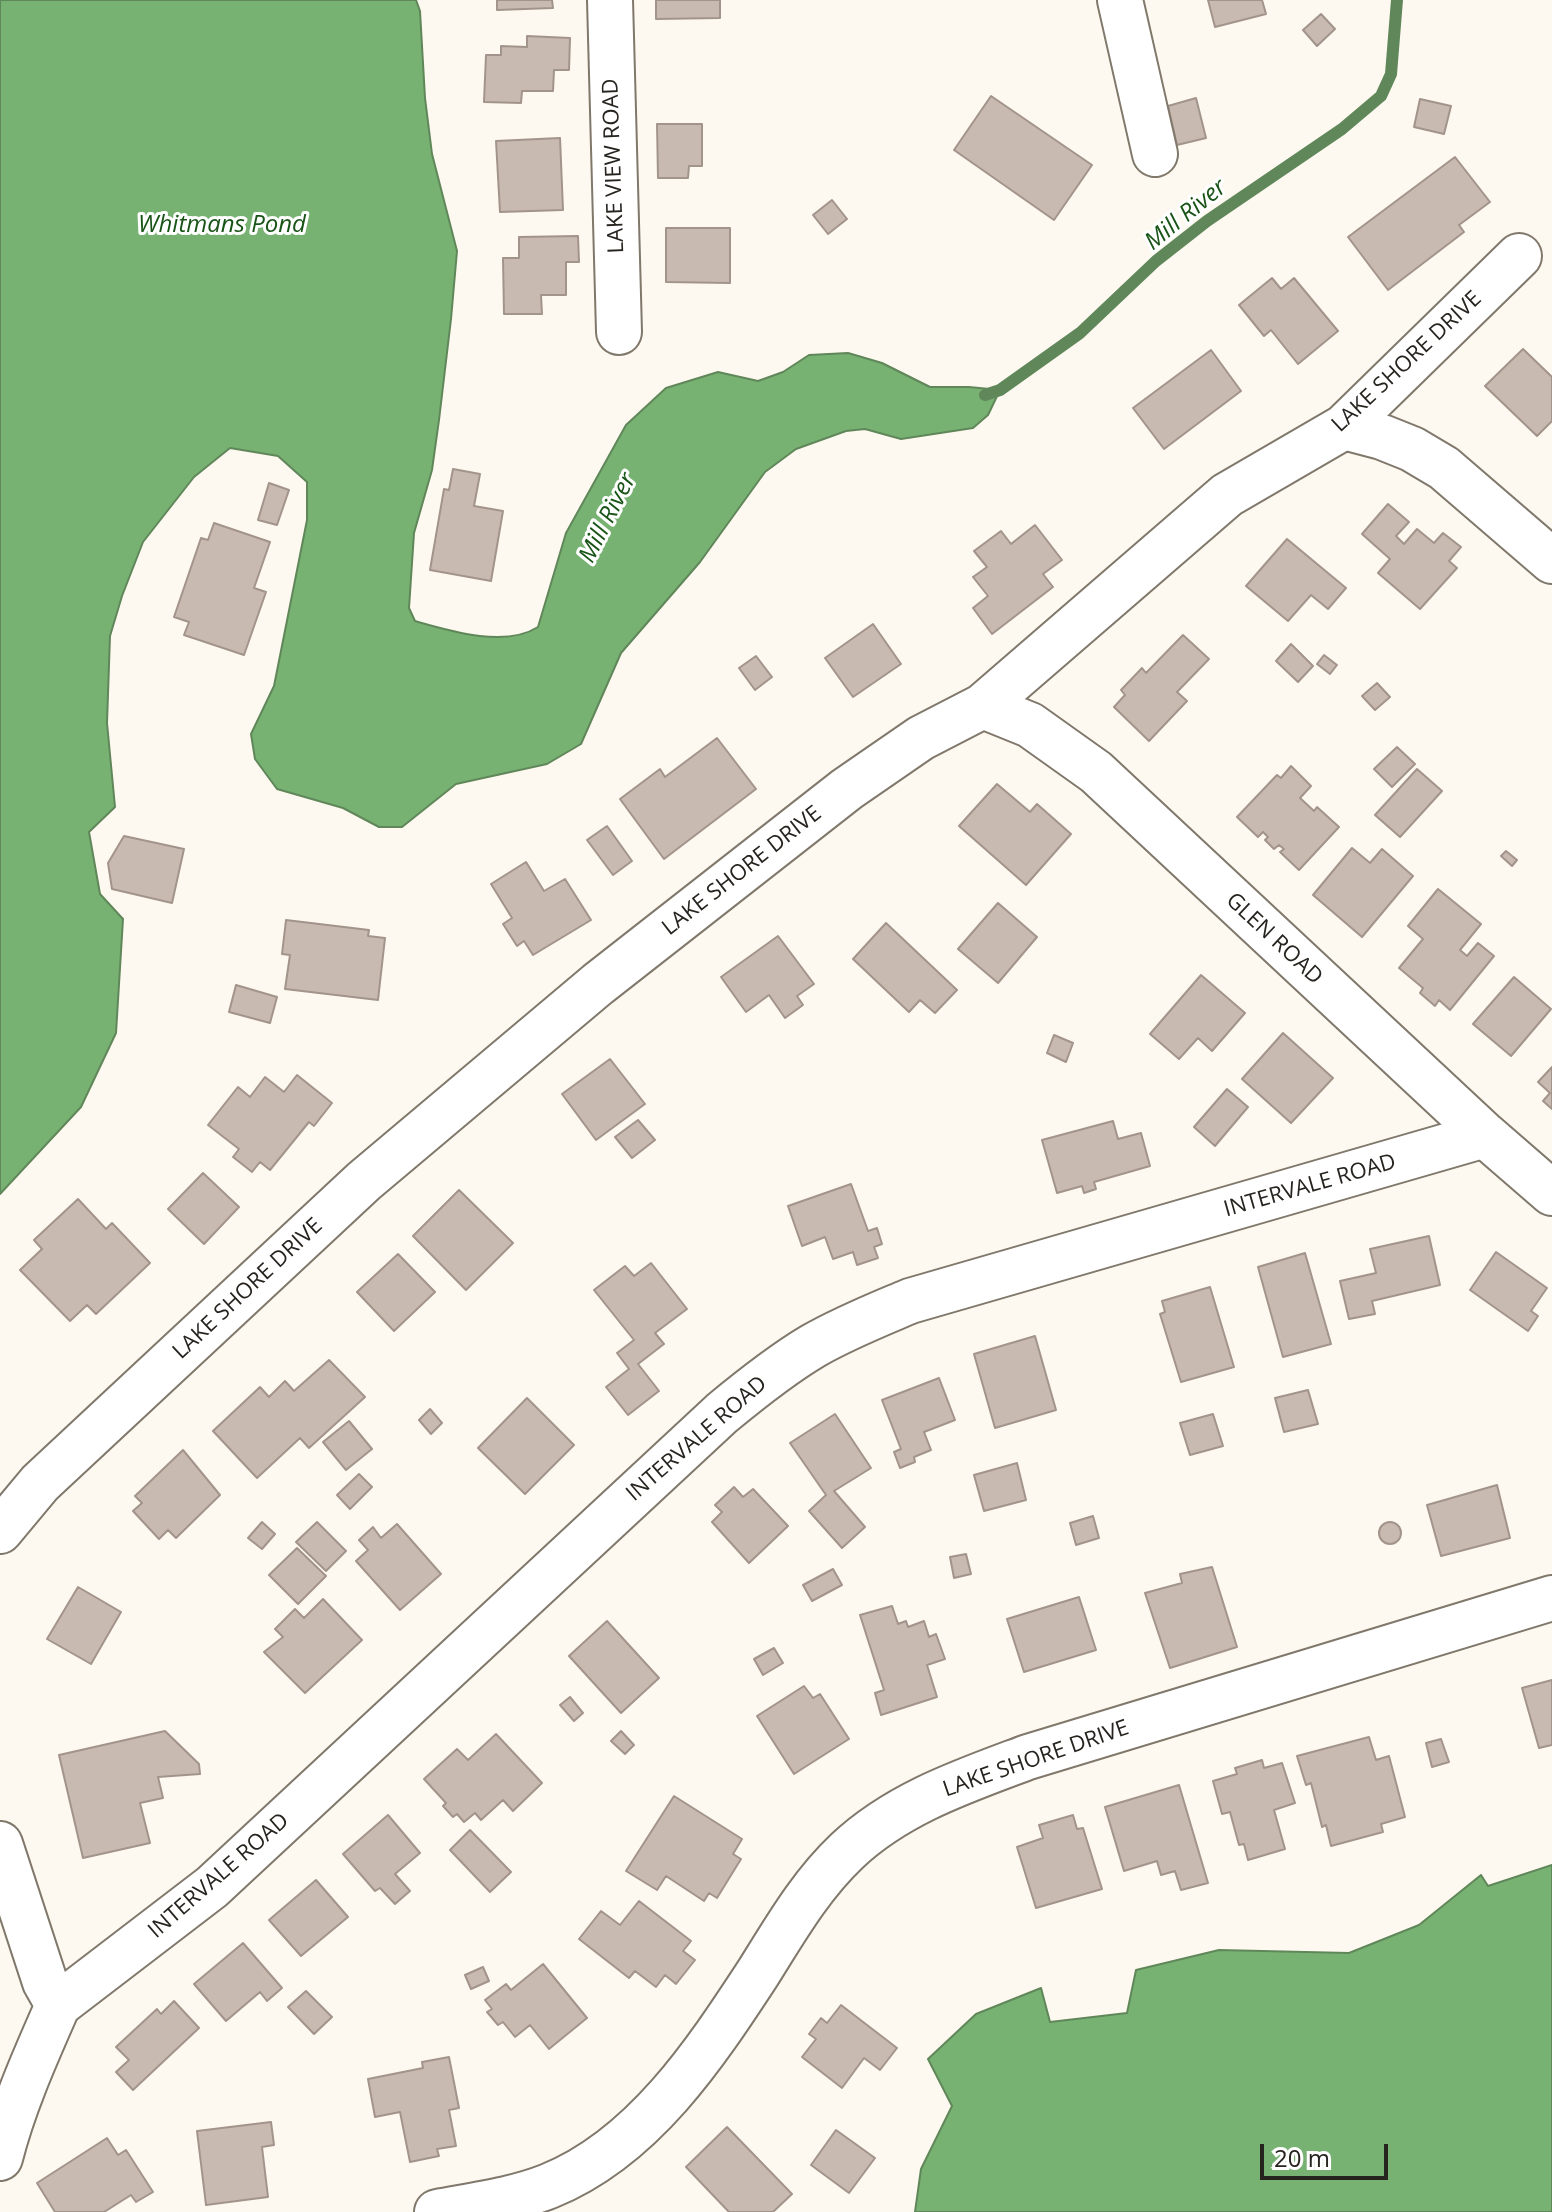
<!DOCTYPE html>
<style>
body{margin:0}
#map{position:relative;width:1552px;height:2212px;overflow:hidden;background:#fef9f0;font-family:"Open Sans",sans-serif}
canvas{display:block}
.scale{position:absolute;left:1260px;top:2144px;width:128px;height:36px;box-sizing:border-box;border:4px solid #27241f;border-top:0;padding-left:10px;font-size:24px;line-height:28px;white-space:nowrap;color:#27241f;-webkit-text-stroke:6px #fff;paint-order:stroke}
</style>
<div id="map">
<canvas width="1552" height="2212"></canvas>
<div class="scale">20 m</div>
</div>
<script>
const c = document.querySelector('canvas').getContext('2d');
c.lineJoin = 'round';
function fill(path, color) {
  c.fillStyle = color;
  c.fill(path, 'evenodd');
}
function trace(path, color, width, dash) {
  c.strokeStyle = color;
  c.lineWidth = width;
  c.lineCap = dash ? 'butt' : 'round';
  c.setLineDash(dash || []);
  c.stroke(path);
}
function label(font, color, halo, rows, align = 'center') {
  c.font = font + ' "Open Sans",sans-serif';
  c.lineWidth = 6;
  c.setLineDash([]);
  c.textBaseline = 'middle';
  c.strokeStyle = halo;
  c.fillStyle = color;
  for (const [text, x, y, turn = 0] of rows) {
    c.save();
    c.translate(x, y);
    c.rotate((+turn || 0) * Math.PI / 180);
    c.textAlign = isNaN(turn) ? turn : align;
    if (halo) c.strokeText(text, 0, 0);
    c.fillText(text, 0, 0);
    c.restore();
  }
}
const water = new Path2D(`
 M0,0H416L420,11L425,98L432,154L457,251L451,319L439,420L432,470L414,533L409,608L415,621C450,631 505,648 538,627L566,533L626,425L666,388L718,372L758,381L783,372L809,355L848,353L882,363L930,387H969L1000,390L988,415L973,428L901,439L865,429L846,431L796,449L765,472L700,562L621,653L581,744L547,764L456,784L402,827H379L343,808L277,789L255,759L251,734L274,686L307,520V482L278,456L230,448L194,477L143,542L122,596L110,636L107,723L115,807L89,832L100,894L123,919L116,1033L81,1107L0,1194Z
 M1552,1865V2212H915L921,2169L952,2106L928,2059L976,2014L1041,1988L1050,2022L1127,2013L1136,1970L1219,1950L1349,1953L1419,1925L1481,1875L1488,1886Z`);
const stream = new Path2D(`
 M985,395L1000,390L1080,333L1156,261L1207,221L1342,129L1381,96L1391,74L1397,0`);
const building = new Path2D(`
 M497,0H552L553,8L497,10Z
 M656,0H720V18L656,19Z
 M1208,0H1262L1266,14L1215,27Z
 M1321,14L1335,29L1317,46L1303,30Z
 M527,36L570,38L569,70H554L553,91H522L521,103L484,102L486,55H501V46L527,47Z
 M991,96L1092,165L1054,220L954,150Z
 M1196,98L1206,138L1177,145L1168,106Z
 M1420,99L1451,106L1444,134L1414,127Z
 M657,124H702V166H689L688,178H658Z
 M560,138L563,210L500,212L496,141Z
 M1455,157L1490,202L1459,225L1464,232L1388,290L1348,237Z
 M832,200L847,219L828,234L813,215Z
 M666,228H730V283L666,282Z
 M578,236L579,262H566V295H541L542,314H504L503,258H519V237Z
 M1272,278L1281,289L1294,278L1338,331L1298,364L1271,330L1264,336L1239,305Z
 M1523,349L1552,377V421L1537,436L1485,386Z
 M1211,350L1241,391L1164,449L1133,408Z
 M453,469L480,474L474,506L503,511L491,581L430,570L444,489L449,490Z
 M269,483L289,490L277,525L258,520Z
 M1388,504L1409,522L1396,536L1404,544L1417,529L1434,543L1443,533L1461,547L1449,561L1457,568L1420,609L1378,573L1390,559L1362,534Z
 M214,523L270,542L254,588L266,592L244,655L184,635L189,622L174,617L201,538L208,540Z
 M1035,525L1062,560L1043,574L1053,587L992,634L973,608L988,596L973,577L987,567L974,551L1001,531L1011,544Z
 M1287,539L1346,588L1328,609L1311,595L1288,621L1246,586Z
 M873,624L901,664L853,697L825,658Z
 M1183,635L1209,659L1177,692L1187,701L1149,741L1114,707L1125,695L1121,690L1142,668L1146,673Z
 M1291,644L1313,666L1298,682L1276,661Z
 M1324,655L1337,665L1330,674L1317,664Z
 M756,656L772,677L755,690L739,668Z
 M1377,683L1390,697L1375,710L1362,696Z
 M717,738L756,789L664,859L620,799L660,769L665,777Z
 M1397,747L1415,764L1392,787L1374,769Z
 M1291,766L1311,786L1300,798L1314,811L1317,807L1339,827L1299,870L1280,852L1284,849L1279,845L1274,849L1265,840L1268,837L1263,832L1258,837L1237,817L1277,775L1281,778Z
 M1417,769L1442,791L1400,837L1375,815Z
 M997,784L1030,812L1037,804L1071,834L1026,885L959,826Z
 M607,826L632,861L613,875L587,840Z
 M124,836L184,849L172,903L112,889L108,863Z
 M1352,848L1370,863L1382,849L1413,876L1362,937L1313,895Z
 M1506,851L1517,860L1512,866L1501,856Z
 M526,862L544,891L565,879L591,920L533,955L524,941L517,946L503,924L512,918L491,884Z
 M1438,889L1481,924L1460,950L1467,956L1478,943L1494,956L1450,1010L1439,1000L1435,1006L1420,993L1423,988L1399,968L1423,939L1408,926Z
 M998,903L1037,937L998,983L958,949Z
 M286,920L369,930L368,936L385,938L378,1000L285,989L290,955L282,954Z
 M886,923L957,990L935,1013L920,1000L909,1012L853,959Z
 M778,936L814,984L797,996L803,1005L785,1018L769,995L746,1012L721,977Z
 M1201,975L1245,1013L1212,1051L1198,1038L1179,1059L1150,1034Z
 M1514,977L1551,1009L1511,1056L1473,1024Z
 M236,985L277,997L270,1023L229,1012Z
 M1283,1033L1333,1078L1291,1123L1242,1079Z
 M1054,1035L1073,1043L1066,1062L1047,1053Z
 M610,1059L645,1104L596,1140L562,1094Z
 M1552,1067V1109L1543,1101L1550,1093L1538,1082Z
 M297,1075L332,1103L314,1126L309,1122L270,1170L260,1162L252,1172L233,1157L239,1149L208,1125L238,1087L250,1097L265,1077L284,1092Z
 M1227,1089L1248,1107L1215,1146L1194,1127Z
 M638,1120L655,1140L632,1158L615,1137Z
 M1113,1121L1118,1139L1141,1133L1150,1166L1094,1182L1096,1189L1084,1193L1082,1186L1057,1193L1042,1140Z
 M203,1173L239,1207L204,1244L168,1209Z
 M851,1184L868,1231L877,1228L882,1244L874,1247L878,1258L857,1265L853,1252L833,1259L825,1237L802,1246L788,1206Z
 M459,1190L513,1243L466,1290L413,1236Z
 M78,1199L106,1229L112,1223L150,1263L96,1314L87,1305L70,1321L20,1270L42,1249L34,1240Z
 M1429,1236L1440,1285L1372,1301L1375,1314L1349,1319L1340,1281L1376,1273L1370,1249Z
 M1496,1252L1547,1288L1531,1311L1538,1316L1528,1331L1470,1290Z
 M1305,1253L1331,1344L1283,1357L1258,1267Z
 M398,1254L435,1292L394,1331L357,1292Z
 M651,1263L687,1309L655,1333L664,1344L638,1364L659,1391L628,1415L606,1387L629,1369L617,1353L634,1340L594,1290L625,1266L634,1276Z
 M1210,1287L1234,1367L1181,1382L1160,1314L1165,1312L1162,1301Z
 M1035,1336L1056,1410L995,1428L974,1354Z
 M329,1360L365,1397L309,1448L300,1438L257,1478L213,1431L260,1387L269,1397L285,1381L294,1391Z
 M939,1378L955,1420L924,1432L931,1450L914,1457L915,1462L900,1468L894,1452L901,1449L882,1400Z
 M1308,1390L1318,1424L1284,1432L1275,1398Z
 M527,1398L574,1445L525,1494L478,1448Z
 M430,1409L442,1423L431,1434L419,1420Z
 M835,1414L871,1468L834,1491L865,1527L842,1548L809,1511L826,1495L790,1443Z
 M1213,1414L1223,1446L1190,1455L1180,1423Z
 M349,1421L372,1449L346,1470L323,1442Z
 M183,1450L220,1495L176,1538L168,1530L159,1539L133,1511L142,1503L135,1496Z
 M1017,1463L1026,1500L984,1511L974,1475Z
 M359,1474L372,1487L350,1509L337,1495Z
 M1497,1485L1510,1538L1441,1556L1427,1505Z
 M734,1487L743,1497L753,1489L788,1526L749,1563L712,1522L722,1512L715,1505Z
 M1093,1516L1099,1538L1076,1545L1070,1523Z
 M262,1522L275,1534L262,1549L248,1538Z
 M317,1522L346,1551L326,1571L296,1542Z
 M1379 1533a11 11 0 1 1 22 0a11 11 0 1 1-22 0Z
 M397,1524L441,1574L400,1610L356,1561L368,1550L359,1540L373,1527L381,1538Z
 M297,1548L326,1576L298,1604L269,1575Z
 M966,1554L971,1574L954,1578L950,1557Z
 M1212,1567L1237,1647L1170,1668L1145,1593L1182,1583L1180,1574Z
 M833,1569L842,1585L812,1601L803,1585Z
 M78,1587L121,1612L91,1664L47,1639Z
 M1079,1597L1096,1650L1024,1672L1007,1619Z
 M323,1599L362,1640L305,1693L264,1652L283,1637L275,1629L295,1609L304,1618Z
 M892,1606L898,1624L906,1621L908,1627L924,1621L929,1637L936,1634L945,1659L927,1665L937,1697L881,1715L875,1693L884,1690L860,1615Z
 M607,1621L659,1678L621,1713L569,1656Z
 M774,1648L783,1663L763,1675L754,1659Z
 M1552,1680V1745L1539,1748L1522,1688Z
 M804,1686L813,1698L820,1694L849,1739L794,1774L757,1716Z
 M570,1697L583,1713L574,1721L560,1705Z
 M165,1731L199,1764L200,1774L158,1777L163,1798L140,1803L150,1843L83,1858L59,1755Z
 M621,1731L634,1745L625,1754L611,1741Z
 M496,1734L542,1783L513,1811L503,1800L481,1820L475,1813L464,1822L457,1814L453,1817L443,1806L446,1803L424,1779L457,1749L468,1760Z
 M1369,1737L1376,1760L1389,1756L1405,1817L1381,1824L1383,1832L1331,1846L1326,1825L1322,1827L1311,1783L1306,1785L1297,1756Z
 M1441,1739L1449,1762L1432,1767L1426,1743Z
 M1262,1760L1264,1768L1282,1763L1295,1803L1274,1810L1285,1849L1248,1860L1244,1844L1239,1845L1230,1812L1222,1814L1213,1781L1237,1774L1235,1768Z
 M1179,1785L1208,1883L1181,1890L1175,1871L1161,1875L1157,1861L1124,1871L1105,1807Z
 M674,1796L742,1839L733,1854L741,1859L717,1898L709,1893L704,1901L666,1876L657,1890L626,1871Z
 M388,1815L420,1853L395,1874L410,1891L395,1904L380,1888L375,1891L343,1854Z
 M1073,1815L1077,1829L1083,1828L1102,1889L1036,1908L1017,1847L1043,1838L1039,1825Z
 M470,1830L511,1872L490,1892L450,1850Z
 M316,1880L348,1917L301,1956L269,1920Z
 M639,1901L691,1941L683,1951L695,1960L676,1984L665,1975L656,1987L635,1971L629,1978L579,1939L601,1911L620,1925Z
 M243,1943L282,1988L267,2001L260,1992L226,2021L194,1984Z
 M543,1964L587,2018L549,2049L530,2025L515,2037L503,2022L498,2025L487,2012L492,2009L485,2000L506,1984L511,1990Z
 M483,1967L489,1981L471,1989L465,1975Z
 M306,1991L332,2017L314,2034L288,2007Z
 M174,2001L199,2028L133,2090L116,2072L129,2060L116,2047L157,2009L161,2014Z
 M841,2005L897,2048L880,2070L864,2058L842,2088L802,2057L816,2039L809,2034L821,2018L827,2023Z
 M449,2057L459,2108L449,2110L456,2146L437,2149L439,2156L410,2162L400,2112L375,2117L368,2079L423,2068L422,2062Z
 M271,2122L274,2145L262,2147L268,2197L206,2205L197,2131Z
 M727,2127L792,2194L773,2212H729L686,2167Z
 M836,2130L875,2158L849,2193L811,2165Z
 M107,2138L118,2155L126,2150L153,2192L136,2202L131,2195L104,2212H55L37,2183Z`);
const minor = new Path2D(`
 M610,0L619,332
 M1120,0L1155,154
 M1344,427L1382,437L1412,449L1444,468L1552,561
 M983,706L1030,725L1096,772L1485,1135L1552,1193
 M0,1531L40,1483L364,1181L598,984L847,789L921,738L983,706L1227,495L1344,427L1519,256
 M0,1844L45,1982L58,2005C36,2055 13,2106 0,2158
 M58,2005L212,1887L722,1413C751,1389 781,1365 813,1346C844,1328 877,1315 910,1301L1485,1135
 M437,2212C474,2205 514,2200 549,2186C643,2148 705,2054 758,1973C785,1930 810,1886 847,1851C898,1803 964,1781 1028,1757L1552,1598`);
const streetNames = [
 ["LAKE VIEW ROAD",614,166,-92],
 ["LAKE SHORE DRIVE",1407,362,-43],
 ["LAKE SHORE DRIVE",742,871,-38],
 ["GLEN ROAD",1274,939,43],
 ["INTERVALE ROAD",1310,1186,-16],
 ["LAKE SHORE DRIVE",248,1289,-43],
 ["INTERVALE ROAD",697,1439,-41],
 ["LAKE SHORE DRIVE",1036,1759,-19],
 ["INTERVALE ROAD",219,1876,-41]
];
const waterNames = [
 ["Mill River",1186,215,-39],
 ["Whitmans Pond",222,225],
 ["Mill River",608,518,-63]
];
fill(water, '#78b273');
trace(water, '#60875a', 2);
trace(stream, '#60875a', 12);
fill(building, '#c9bab1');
trace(building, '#a3948b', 2);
trace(minor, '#80786b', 48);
trace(minor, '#fff', 44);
label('22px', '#27241f', '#fff', streetNames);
label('italic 24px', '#195417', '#fff', waterNames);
</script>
